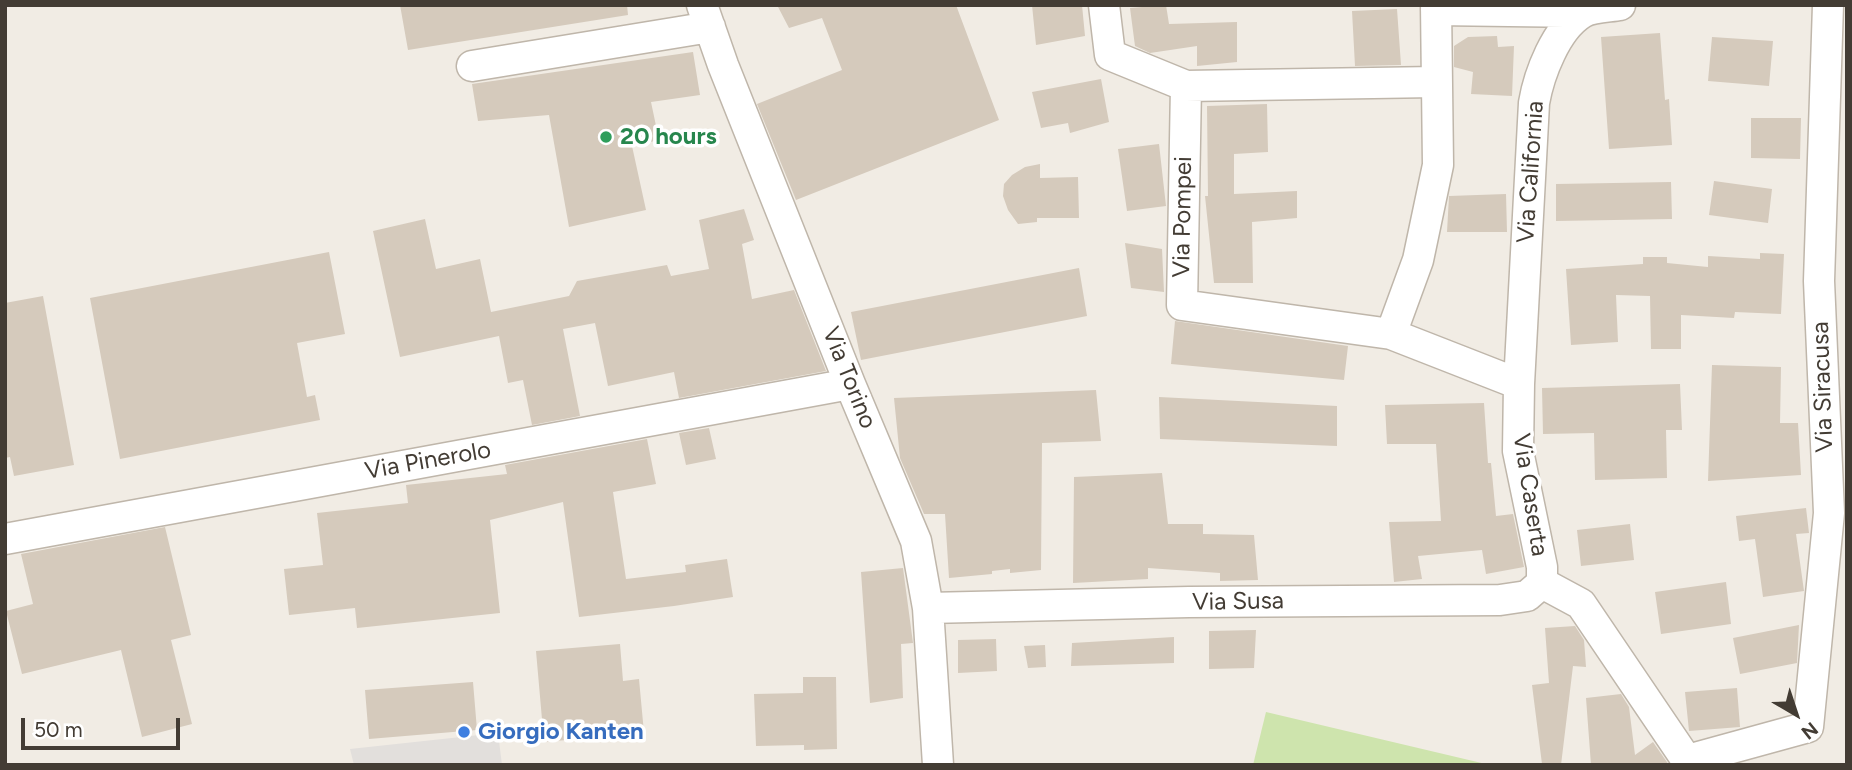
<!DOCTYPE html>
<style>
body{margin:0}
#map{position:relative;width:1852px;height:770px;overflow:hidden;background:#f1ece4;font-family:Figtree,sans-serif}
canvas{display:block}
.frame{position:absolute;inset:0;border:7px solid #433c34;pointer-events:none}
.north{position:absolute;left:1761px;top:679px;width:70px;height:70px;-webkit-text-stroke:5px #fff;paint-order:stroke;rotate:141deg;font-size:19px;font-weight:700;line-height:28px;text-align:center;color:#433c34}
.north::after{content:'';display:block;margin:auto;width:24px;height:32px;background:#433c34;clip-path:polygon(50% 0,100% 100%,50% 72%,0 100%)}
.scale{position:absolute;left:21px;top:718px;width:159px;height:32px;box-sizing:border-box;border:4px solid #433c34;border-top:0;padding-left:9px;font-size:21px;line-height:24px;white-space:nowrap;color:#433c34;-webkit-text-stroke:5px #fff;paint-order:stroke}
</style>
<div id="map">
<canvas width="1852" height="770"></canvas>
<div class="frame"></div>
<div class="north">N</div>
<div class="scale">50 m</div>
</div>
<script>
const c = document.querySelector('canvas').getContext('2d');
c.lineJoin = 'round';
function fill(path, color) {
  c.fillStyle = color;
  c.fill(path, 'evenodd');
}
function trace(path, color, width, dash) {
  c.strokeStyle = color;
  c.lineWidth = width;
  c.lineCap = dash ? 'butt' : 'round';
  c.setLineDash(dash || []);
  c.stroke(path);
}
function label(font, color, halo, rows, align = 'center') {
  c.font = font + ' Figtree,sans-serif';
  c.lineWidth = 7;
  c.setLineDash([]);
  c.textBaseline = 'middle';
  c.strokeStyle = halo;
  c.fillStyle = color;
  for (const [text, x, y, turn = 0] of rows) {
    c.save();
    c.translate(x, y);
    c.rotate((+turn || 0) * Math.PI / 180);
    c.textAlign = isNaN(turn) ? turn : align;
    if (halo) c.strokeText(text, 0, 0);
    c.fillText(text, 0, 0);
    c.restore();
  }
}
const green = new Path2D(`
 M1266,712L1490,765H1253Z`);
const parking = new Path2D(`
 M498,733L502,765H354L350,749Z`);
const building = new Path2D(`
 M400,5H627L628,15L408,50Z
 M777,5H956L999,120L796,200L757,104L842,70L822,18L789,28Z
 M1032,5H1082L1085,36L1036,45Z
 M1166,5L1169,24L1237,22V62L1197,66V46L1150,53L1135,46L1130,8Z
 M1397,9L1401,65L1355,66L1352,11Z
 M1660,33L1665,100L1669,99L1672,145L1609,149L1601,37Z
 M1497,36L1498,47L1514,46L1512,96L1471,94L1473,72L1454,67V46L1468,37Z
 M1712,37L1773,41L1769,86L1708,81Z
 M693,52L700,95L651,102L659,140L632,146L646,210L569,227L549,115L478,121L472,84Z
 M1101,79L1109,122L1070,133L1068,123L1041,128L1032,92Z
 M1267,104L1268,152L1234,154V194L1297,191V218L1252,222L1253,283H1214L1205,196H1208L1207,106Z
 M1751,118H1801L1800,159L1751,158Z
 M1159,144L1166,206L1127,211L1118,149Z
 M1040,164V178L1078,177L1079,218H1037V222L1018,224L1008,210L1003,196L1004,184L1012,175L1025,167Z
 M1714,181L1772,189L1768,223L1709,215Z
 M1671,182L1672,219L1556,221V184Z
 M1506,194L1507,232H1447L1449,196Z
 M744,209L754,240L742,244L752,299L794,290L826,371L679,398L674,372L608,386L595,323L563,329L580,416L532,425L523,380L508,383L499,336L400,357L373,231L425,219L436,269L480,259L491,312L569,296L577,281L667,265L671,276L709,269L699,220Z
 M1125,243L1162,249L1164,292L1131,288Z
 M329,252L345,334L297,343L307,397L315,395L320,420L120,459L90,298Z
 M1760,253L1784,254L1781,314L1735,312L1734,318L1681,315V349H1651L1650,296L1616,295L1618,342L1571,345L1566,269L1643,264V257H1667V263L1708,267V256L1760,259Z
 M1079,268L1087,316L861,360L851,312Z
 M43,296L74,465L14,476L10,457L5,458V303Z
 M1175,321L1348,346L1344,380L1171,364Z
 M1712,365L1781,367L1780,423H1798L1801,475L1708,481Z
 M1680,384L1682,430H1666L1667,478L1595,480L1594,433L1543,434L1542,388Z
 M1096,390L1101,441L1042,443L1041,570L1010,573V569L992,571V574L949,578L945,514H924L900,458L894,398Z
 M1159,397L1337,406V446L1160,439Z
 M1484,403L1488,463H1491L1496,516L1513,514L1524,567L1486,574L1482,550L1418,556L1422,579L1394,582L1389,522L1441,521L1436,444H1387L1385,405Z
 M709,428L716,459L686,465L679,433Z
 M647,439L656,484L613,492L626,579L686,572L685,565L727,559L733,597L674,606L579,617L563,502L490,520L500,613L357,628L355,608L289,615L284,569L323,565L317,513L408,503L406,485L507,474L505,465Z
 M1162,473L1168,524H1203V534L1254,535L1258,580L1220,581V573L1148,568V579L1073,583L1074,477Z
 M1806,508L1809,533L1796,534L1804,591L1763,597L1755,539L1739,541L1736,516Z
 M1630,524L1634,560L1581,566L1577,530Z
 M165,527L191,635L171,640L192,724L142,737L121,650L22,674L6,611L33,604L21,554Z
 M903,568L913,643L901,644L903,698L870,703L861,572Z
 M1726,582L1731,624L1661,634L1655,592Z
 M1799,625L1797,663L1740,674L1733,638Z
 M1575,626L1584,640L1586,667L1573,666L1561,765L1542,764L1532,685L1549,683L1545,628Z
 M1256,630L1254,668L1209,669V631Z
 M1174,637V663L1071,666L1072,643Z
 M996,639L997,671L958,673V640Z
 M620,644L623,681L639,679L644,733L544,742L536,651Z
 M1045,645L1046,667L1028,668L1024,646Z
 M803,677H836L837,749L804,750V745L756,746L754,694L803,693Z
 M473,682L477,730L369,739L365,690Z
 M1737,688L1740,727L1689,731L1685,692Z
 M1621,694L1629,707L1635,755L1653,742L1669,765H1591L1586,698Z`);
const minor = new Path2D(`
 M702,5L723,65L850,384L916,541L928,608L938,765
 M1104,5L1110,55L1186,86L1435,82
 M1436,10L1583,12
 M472,66L710,27
 M1186,86L1182,305L1391,334L1519,384
 M1391,334L1418,260L1438,165L1436,5
 M5,539L850,384
 M1542,583V567L1518,451L1519,384L1534,103C1539,74 1556,29 1582,13C1591,7 1609,7 1620,5
 M1542,583L1581,604L1690,765
 M928,608L1189,602L1500,600L1527,596L1542,583
 M1688,760L1808,727L1829,513L1819,281L1828,5`);
const markers = [
 [606,137,7,"#2e9e5b"],
 [464,732,7,"#3f7fe0"]
];
const leisureNames = [
 ["20 hours",620,137]
];
const streetNames = [
 ["Via California",1531,172,-86],
 ["Via Pompei",1183,217,-89],
 ["Via Torino",849,378,68],
 ["Via Siracusa",1823,387,-92],
 ["Via Pinerolo",428,461,-10],
 ["Via Caserta",1530,495,81],
 ["Via Susa",1238,602,-1]
];
const shopNames = [
 ["Giorgio Kanten",478,732]
];
fill(green, '#cee4ad');
fill(parking, '#e2dfdc');
fill(building, '#d5cabc');
trace(minor, '#bfb6aa', 33);
trace(minor, '#fff', 30);
for (const [x, y, r, color] of markers) {
  const dot = new Path2D();
  dot.arc(x, y, r, 0, 2 * Math.PI);
  c.fillStyle = color;
  c.fill(dot);
  trace(dot, '#fff', 2.5);
}
label('bold 24px', '#27864d', '#fff', leisureNames, 'left');
label('24px', '#433c34', '#fff', streetNames);
label('bold 24px', '#366cbe', '#fff', shopNames, 'left');
</script>
